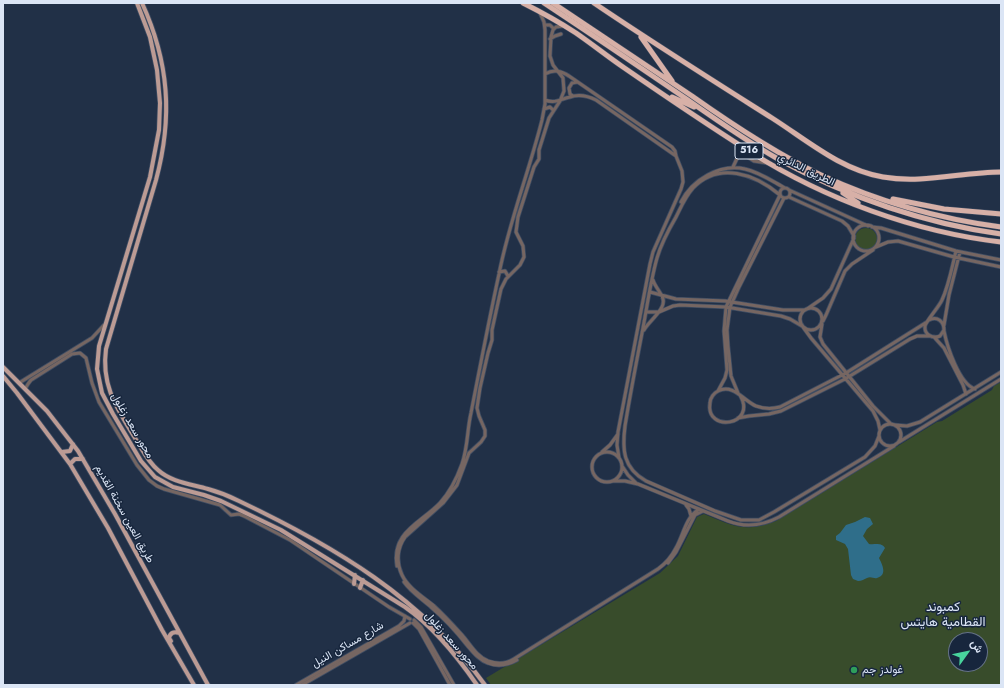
<!DOCTYPE html>
<meta charset="utf-8">
<style>
body{margin:0}
#map{position:relative;width:1004px;height:688px;overflow:hidden;background:#213047;font-family:Jost,Vazirmatn,sans-serif}
canvas{display:block}
.frame{position:absolute;inset:0;border:4px solid #dbe5f5;pointer-events:none}
.north{position:absolute;left:948px;top:632px;width:40px;height:40px;box-sizing:border-box;background:#17263d;border:1px solid #657287;border-radius:50%;rotate:57deg;font-size:11px;font-weight:700;line-height:16px;text-align:center;color:#dbe5f5}
.north::after{content:'';display:block;margin:auto;width:14px;height:18px;background:#48d49d;clip-path:polygon(50% 0,100% 100%,50% 72%,0 100%)}
</style>
<div id="map">
<canvas width="1004" height="688"></canvas>
<div class="frame"></div>
<div class="north">ش</div>
</div>
<script>
const c = document.querySelector('canvas').getContext('2d');
c.lineJoin = 'round';
function fill(path, color) {
  c.fillStyle = color;
  c.fill(path, 'evenodd');
}
function trace(path, color, width, dash) {
  c.strokeStyle = color;
  c.lineWidth = width;
  c.lineCap = dash ? 'butt' : 'round';
  c.setLineDash(dash || []);
  c.stroke(path);
}
function label(font, color, halo, rows, align = 'center') {
  c.font = font + ' Jost,Vazirmatn,sans-serif';
  c.lineWidth = 3;
  c.setLineDash([]);
  c.textBaseline = 'middle';
  c.strokeStyle = halo;
  c.fillStyle = color;
  for (const [text, x, y, turn = 0] of rows) {
    c.save();
    c.translate(x, y);
    c.rotate((+turn || 0) * Math.PI / 180);
    c.textAlign = isNaN(turn) ? turn : align;
    if (halo) c.strokeText(text, 0, 0);
    c.fillText(text, 0, 0);
    c.restore();
  }
}
const green = new Path2D(`
 M855 239a11 11 0 1 1 22 0a11 11 0 1 1-22 0Z
 M1001,382V685H491L486,678L660,573L678,556L697,517L704,514C733,526 744,533 776,521L937,422L942,421L992,390L994,386ZM956,640H980V664H956Z`);
const water = new Path2D(`
 M865,517L870,518L873,524L867,529L863,536L869,544C875,545 881,542 885,548L879,558C882,564 888,575 877,578C874,579 871,576 867,578C864,579 862,581 858,581L853,579L851,575L848,549L845,544L836,540V536L840,533L846,525L855,522Z`);
const minor = new Path2D(`
 M545,25H550L554,29
 M563,26L556,27L553,30L551,37L550,56L553,65L563,78L564,91L560,101L549,118L539,150V159L534,167L518,217L516,232L523,246L524,257L520,265L506,279L501,289L492,330V340L488,353L480,388L477,408L479,416L485,430V436L481,442L469,453L457,485L443,503L405,537C397,548 396,562 402,575C408,588 423,597 434,606C444,615 453,625 462,635C470,644 476,656 488,661C496,664 506,664 514,659L658,569C665,564 672,556 676,548C683,536 686,517 698,510
 M550,39L555,36L561,34
 M545,74C554,69 561,71 569,76L672,147L675,151L676,156
 M573,96L570,94L569,88L572,83L577,82
 M545,100C555,104 561,99 570,97C579,94 588,96 596,100L676,156L682,171L683,182L681,189L653,252L650,264L618,432L617,445L619,458
 M544,109L550,107L553,110
 M740,152L754,161L767,163
 M733,167L740,152L738,145
 M780 193a5 5 0 1 1 10 0a5 5 0 1 1-10 0Z
 M789,190L868,226
 M780,195C755,174 719,161 693,188C685,197 681,207 676,217C669,229 661,244 657,258C650,283 647,308 642,333C636,364 630,395 625,426C622,450 623,468 646,481L715,511L741,520H759L774,512L865,457L875,446L879,436
 M789,197L842,221L848,226L854,236
 M681,202C692,180 720,163 745,169C759,172 772,181 785,188
 M853 238a13 13 0 1 1 26 0a13 13 0 1 1-26 0Z
 M872,227L881,228L956,251L1001,260
 M876,247L888,242L898,241L954,257L1001,267
 M499,272L505,271L508,276
 M650,292L676,299L725,301L783,310H805
 M800 319a11 11 0 1 1 22 0a11 11 0 1 1-22 0Z
 M807,309L823,298L831,289L854,238
 M646,312H659L673,306L680,305L726,307L781,316L790,319L802,326
 M929,320C937,316 944,321 944,330L940,336C933,339 924,335 925,326C926,321 939,307 942,300C949,285 952,267 956,251
 M823,321L826,315L845,271L852,264L873,250
 M822,324L820,337L823,344L873,406L891,424
 M944,325L949,295L960,252
 M803,327L811,338L873,411L878,421L880,430
 M644,330C649,321 666,309 663,299C661,292 655,287 653,280
 M944,331C947,346 959,384 975,389
 M934,337L944,348L963,385L966,394
 M19,383L92,338L104,325
 M25,389L28,384L31,380L72,354L80,353L86,358L92,383L99,402L137,465L149,480L157,486L164,489L220,505L231,515L239,514L244,516L290,540L389,607L410,619
 M718,391L725,378L727,370L724,331L726,307L780,195
 M738,393L731,376L728,346L727,330L730,307L739,287L784,198
 M740,395C758,426 705,433 710,403C710,398 714,393 718,391C733,383 744,401 756,406C764,409 772,409 780,407L846,373L927,322
 M738,418L749,416L769,414L781,411L845,379L910,339L917,336H930
 M879 435a11 11 0 1 1 22 0a11 11 0 1 1-22 0Z
 M895,425L907,426L920,422L1001,372
 M899,442L1001,379
 M592 467a15 15 0 1 1 30 0a15 15 0 1 1-30 0Z
 M602,452L610,445L618,434
 M622,466L628,475L636,483
 M612,481H625L638,484L728,521C746,528 762,526 779,517L894,446
 M686,505L689,509L691,516
 M668,563L676,552L695,515L703,511
 M397,566C391,532 421,523 440,503C450,492 457,478 462,464C468,447 467,430 471,413C480,367 489,320 499,274C509,222 529,172 542,120L545,104V30L544,22L540,13
 M404,582C411,592 422,599 431,607C444,618 456,631 467,645C473,652 479,660 488,663C498,667 508,665 517,660
 M414,620L421,627L454,685
 M413,623L419,629L450,685
 M296,685L399,626L404,621L405,616
 M302,685L410,623`);
const major = new Path2D(`
 M137,3L150,37L157,70L160,103L159,130L150,177L99,346L97,369L102,393L113,414L141,461L155,477L173,487L204,495L221,501L281,530L405,607C434,627 457,656 477,685
 M142,3C169,62 173,117 156,180L106,349C101,386 117,408 135,438C142,449 148,462 158,470C171,482 191,484 208,489C219,492 229,496 239,501C334,546 422,598 485,685
 M3,367L47,411L78,451L115,514L208,685
 M3,376L17,393L70,464L108,528L162,630L194,685
 M62,452L70,451L73,444
 M70,464L75,459H83
 M354,584L355,575
 M360,588L363,580
 M171,641L169,638C170,633 174,631 179,633`);
const highway = new Path2D(`
 M523,3C541,12 559,22 576,33C592,44 607,56 623,67C665,96 708,125 752,153C825,199 915,232 1001,242
 M544,3C591,34 638,66 685,98C715,119 746,141 778,159C848,197 922,223 1001,234
 M553,3C600,34 645,65 692,96C733,125 775,153 821,175C877,201 940,219 1001,227
 M594,3C653,43 712,80 772,118C808,141 841,170 883,177C923,184 962,172 1001,172
 M641,37L672,81
 M672,97L694,107
 M843,193L858,203
 M893,199L944,209L1001,214`);
const markers = [
 [854,670,4,"#2e9e5b"]
];
const shields = [
 [749,151,28]
];
const shieldNames = [
 ["516",749,151]
];
const streetNames = [
 ["الطريق الدائري",806,170,26],
 ["محور سعد زغلول",132,426,60],
 ["طريق العين سخنة القديم",124,514,61],
 ["محور سعد زغلول",451,641,48],
 ["شارع مساكن النيل",348,645,-30]
];
const poiNames = [
 ["غولدز جم",862,670]
];
const quarterNames = [
 ["كمبوند",943,608],
 ["القطامية هايتس",943,623]
];
fill(green, '#384c2b');
fill(water, '#2f6e8a');
trace(minor, '#3f4d63', 4.5);
trace(major, '#3f4d63', 5.5);
trace(highway, '#3f4d63', 6);
trace(minor, '#766662', 3);
trace(major, '#bc9b94', 4);
trace(highway, '#d7b0a7', 5);
for (const [x, y, r, color] of markers) {
  const dot = new Path2D();
  dot.arc(x, y, r, 0, 2 * Math.PI);
  c.fillStyle = color;
  c.fill(dot);
  trace(dot, '#17263d', 1.5);
}
for (const [x, y, w] of shields) {
  const box = new Path2D();
  box.roundRect(x - w / 2, y - 8, w, 16, 3);
  c.fillStyle = '#17263d';
  c.fill(box);
  trace(box, '#dbe5f5', 1);
}
label('bold 10px', '#dbe5f5', null, shieldNames);
label('11px', '#dbe5f5', '#17263d', streetNames);
label('11px', '#dbe5f5', '#17263d', poiNames, 'left');
label('13px', '#dbe5f5', '#17263d', quarterNames);
</script>
